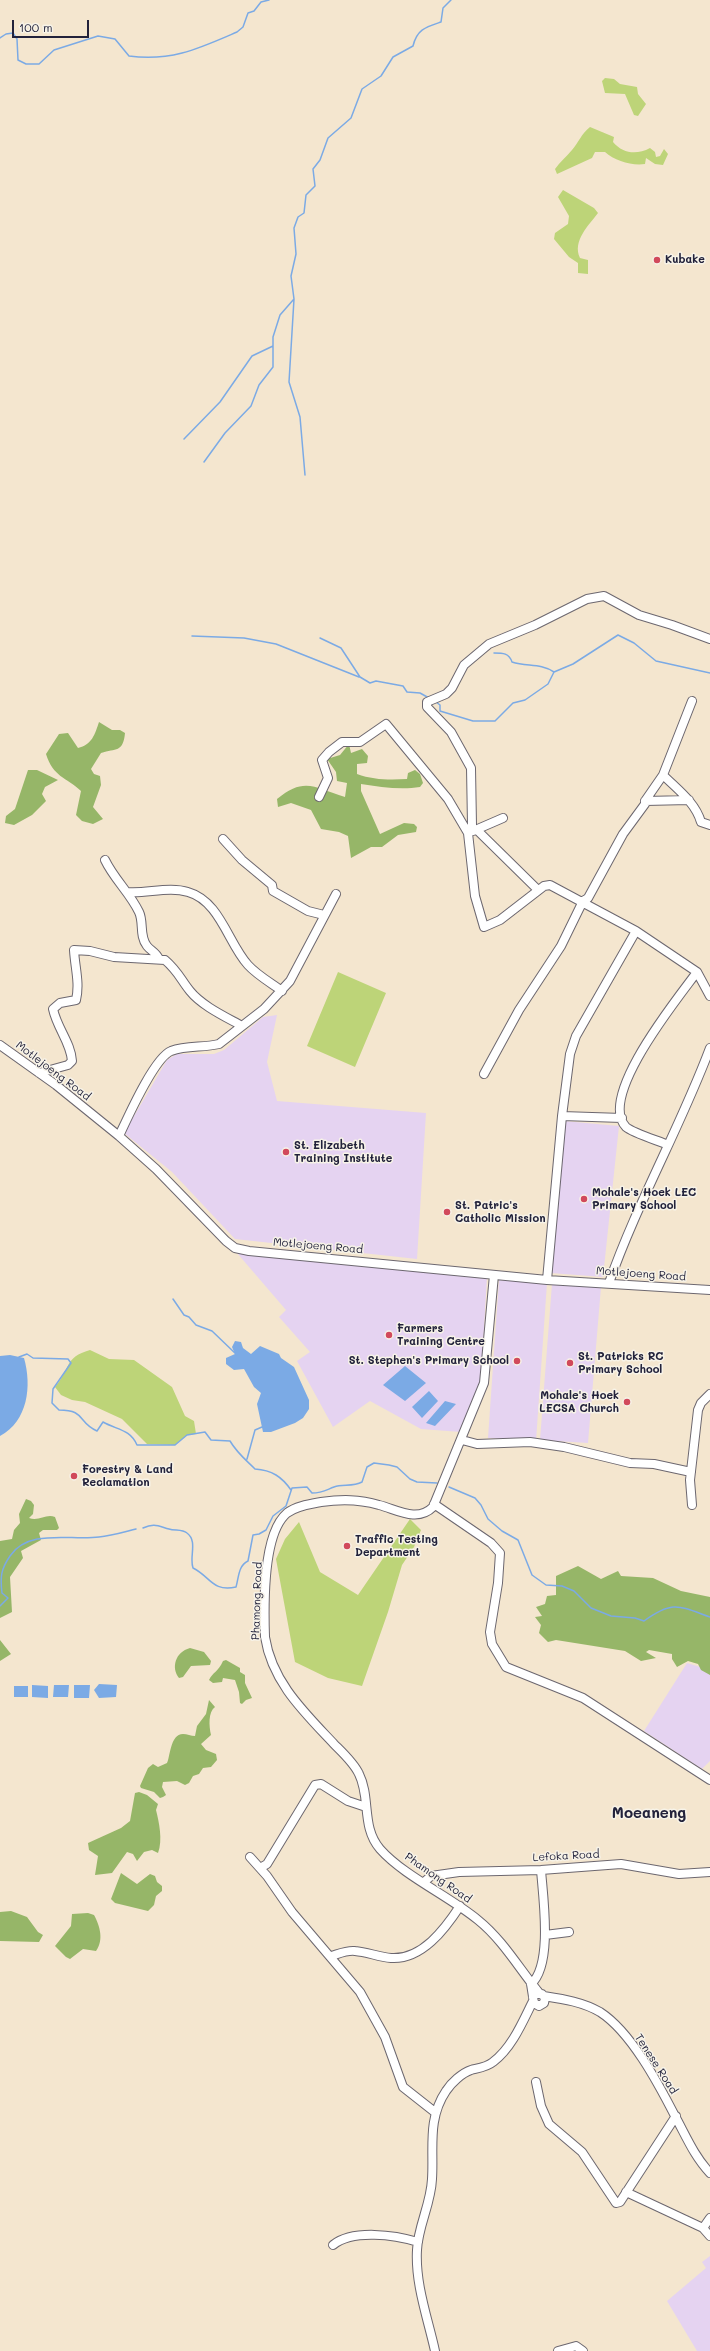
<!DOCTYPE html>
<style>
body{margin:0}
#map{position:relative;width:710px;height:2351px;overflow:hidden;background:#f4e6cf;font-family:Mali,sans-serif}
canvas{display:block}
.scale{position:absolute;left:12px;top:20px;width:77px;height:18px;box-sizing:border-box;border:2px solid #22223b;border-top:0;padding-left:5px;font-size:12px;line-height:14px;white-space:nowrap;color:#22223b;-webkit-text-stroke:3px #f7f3e8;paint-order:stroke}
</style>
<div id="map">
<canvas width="710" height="2351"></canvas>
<div class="scale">100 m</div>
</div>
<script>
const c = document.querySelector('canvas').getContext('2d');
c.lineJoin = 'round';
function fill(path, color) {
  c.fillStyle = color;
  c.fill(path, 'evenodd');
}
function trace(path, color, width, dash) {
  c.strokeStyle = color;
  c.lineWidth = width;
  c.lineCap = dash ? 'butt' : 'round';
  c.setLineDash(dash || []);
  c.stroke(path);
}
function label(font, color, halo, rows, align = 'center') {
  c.font = font + ' Mali,sans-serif';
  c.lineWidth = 3;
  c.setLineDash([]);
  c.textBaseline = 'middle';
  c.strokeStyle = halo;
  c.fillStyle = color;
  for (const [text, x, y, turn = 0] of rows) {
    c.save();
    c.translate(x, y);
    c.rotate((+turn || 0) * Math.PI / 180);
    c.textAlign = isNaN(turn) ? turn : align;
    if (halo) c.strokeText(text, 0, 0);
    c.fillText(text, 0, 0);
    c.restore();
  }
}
const built = new Path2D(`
 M277,1015L267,1062L277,1101L426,1113L417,1259L235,1239L172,1172L124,1133L167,1060L177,1054H214L224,1050L263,1017Z
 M564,1121L619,1126L603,1277L551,1273Z
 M237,1253L487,1277L481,1379L461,1432L421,1429L370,1401L333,1427L297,1361L310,1352L279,1317L286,1310Z
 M499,1280L547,1283L536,1441L488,1438Z
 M552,1284L601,1287L588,1443L540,1440Z
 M687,1663L710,1670V1761L702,1769L644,1731Z
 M710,2256V2351H697L667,2301L706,2268L702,2262Z`);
const green = new Path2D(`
 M605,78L614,79L620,84L637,87L638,94L646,104L638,116L634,115L625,94L605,93L602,81Z
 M590,127L614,137L613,142C623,154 637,155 650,148L655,152L656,157L660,156L664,149L668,154L663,165L655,164L646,158L645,164C632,166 615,161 605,152H595L592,158L557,174L555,169C560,162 566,157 572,150C579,142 581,134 590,127Z
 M563,190L594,208L598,213C589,225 572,241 580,258L588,260V274L578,273V263L569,257L554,239L555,233L568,224L569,216L558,197Z
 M338,972L386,993L355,1067L307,1046Z
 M90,1350L109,1359L134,1360L172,1387L185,1416L194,1421L196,1434L187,1435L175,1445L147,1444L122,1419L85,1402L72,1400L61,1395L55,1387C70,1370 64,1357 90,1350Z
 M410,1519L421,1530L414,1547L402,1565L388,1612L362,1686L328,1678L295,1662L276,1559L285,1539L299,1522L320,1572L358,1595Z`);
const forest = new Path2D(`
 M99,722L112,730H120L125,733C123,753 116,748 101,753L91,769L94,774L100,776L101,785L93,807L103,819L93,824L82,821L76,815L81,791C66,777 53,777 46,754L59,734L68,733L78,748C92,745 95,734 99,722Z
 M349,744L351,753L362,749L368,756L367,763L357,764V774C373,780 390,780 407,779L408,773L415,770L420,774L423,783L420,787C401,790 380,787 361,784V791L380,834L404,823L414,824L417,827L416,832L398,835L382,847H371L351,858L348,836L339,832L321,829L311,810L291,803L278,807L277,799C305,776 315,788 345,797L347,783L337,781L336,772L327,759L340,755Z
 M28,770H37L58,780L45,787L42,794L46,801L32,815L14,825L5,823L6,816L15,809Z
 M26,1499L31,1501L34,1505L33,1514L29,1518C39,1522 46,1513 55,1517L59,1528L57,1530H43L39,1533L41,1540L21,1551L23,1558L10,1577L12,1612L0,1618V1541L12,1539L14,1530L20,1523L19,1514Z
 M578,1566L601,1579L618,1571L621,1576L653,1578L681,1591L710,1597V1675L701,1670L698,1664L688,1661L677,1667L672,1659V1654L649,1650L646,1652L656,1658L641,1661L625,1651L556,1640L548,1642L539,1633L541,1625L535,1617L542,1616L536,1607L545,1604L547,1596L556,1595V1576Z
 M0,1640L11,1654L0,1661Z
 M190,1648L204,1652L211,1661L210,1665L191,1666L183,1677L179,1678C171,1668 175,1652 190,1648Z
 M226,1660L240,1668V1672L245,1675V1683L252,1698L246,1700L242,1704L240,1703L239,1692L235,1680L223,1678L222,1682L213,1683L209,1680C213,1672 218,1672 223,1661Z
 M209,1700L215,1707C208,1712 209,1726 211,1735L201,1744L206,1750L216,1754L217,1760L211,1767L203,1768L199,1774L193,1776L189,1783L185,1785L177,1781L163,1782L162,1787L166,1795L163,1797L160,1798L154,1792L141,1788L140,1786L148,1768L153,1764L158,1767L167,1763C170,1758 170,1734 183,1734C187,1734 191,1736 195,1736L197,1726L206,1714Z
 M139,1792L147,1795L158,1804L156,1810C159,1822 163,1840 158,1853L152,1850L144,1852L137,1861L133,1854L127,1852L112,1873L95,1875L98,1856L89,1850L88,1843L121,1828L130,1821L135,1793Z
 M121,1873L137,1884L150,1874L155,1876L157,1882L162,1886V1891L156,1896L154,1905L148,1911L115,1903L111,1899Z
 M11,1911L27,1917L38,1932L43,1935L39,1942L0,1941V1912Z
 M88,1913L94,1915C100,1926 104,1940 96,1951L83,1949L70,1959L66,1957L55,1946L71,1926L72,1914Z`);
const water = new Path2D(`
 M235,1341L241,1342L243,1348L251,1354L260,1346L279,1354L281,1358L294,1367L309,1400V1409L303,1418L295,1423L271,1432H263L257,1404L261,1393L254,1387L244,1369L234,1370L226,1364V1358L235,1354L232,1347Z
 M10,1355L24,1358C32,1386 28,1421 0,1436V1356Z
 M405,1366L426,1383L405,1401L383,1385Z
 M429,1391L438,1401L422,1418L412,1407Z
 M445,1401L456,1404L435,1426L426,1423Z
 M99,1684L117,1685L116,1697L99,1698L94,1690Z
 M32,1685L48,1686V1698L32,1697Z
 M54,1685H69L68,1697H53Z
 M74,1685H90L89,1698H74Z
 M14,1686H28V1697H14Z`);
const stream = new Path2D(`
 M0,38L6,34L13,33L17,39L18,60L26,64H39L54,50L98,36L115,39L129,56C171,62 200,48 237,32L243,27L248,13L254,11L261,2L269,0
 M294,299L289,382L300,417L305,475
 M184,439L220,402L252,356L273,346
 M204,462L225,433L251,406L259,385L273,367V337L280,315L294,299L291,276L296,254L294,228L298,217L304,213L306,195L315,186L313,169L320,160L328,138L351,118L362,89L381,76L393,57L413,46C417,29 426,27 441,22L443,8L451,0
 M192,636L244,638L276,644L359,677
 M320,638L341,648L360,677L370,683L376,681L403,686L407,692L420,693L429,698
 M494,653C503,653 509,653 512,662C527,667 540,663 554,672
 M436,702L440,705V711L473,721H495L513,703L525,700L548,684L554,672L573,664L618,635L634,643L656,661L710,673
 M173,1299L184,1315L189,1317L196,1325L212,1331L237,1355
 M19,1357L27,1354L33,1358L68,1359L71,1363L53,1389L52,1403L59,1410C86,1410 77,1422 97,1431L103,1422C117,1430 130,1429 137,1445H175L187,1435L205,1432L211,1440L230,1441C237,1453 246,1460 255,1469C272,1470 282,1477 291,1490
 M247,1459L255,1430L262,1427
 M449,1487L475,1498L481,1505L488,1519L502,1531L518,1540L532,1575L546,1585L562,1586L574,1591L591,1608L611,1616L635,1618L644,1621C673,1600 679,1606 710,1617
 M143,1528C154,1523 158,1526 169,1529C175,1531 182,1529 187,1533C198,1541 189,1557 193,1568C211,1577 212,1592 236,1587C239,1577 238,1566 248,1561L253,1535L259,1534L266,1530L273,1516L286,1506L292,1488L307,1487L312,1493C322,1493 326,1490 334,1487C343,1484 353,1487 362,1482L367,1467L374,1463L389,1465L397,1467L410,1479L417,1482L437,1483
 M0,1606L8,1598L2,1593C0,1577 1,1569 10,1556C29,1528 71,1541 99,1537C111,1536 124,1532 136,1529`);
const minor = new Path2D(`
 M663,775C678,790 695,802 701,822L710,825
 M319,797L328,778L322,760L329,752L342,742H360L386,724L448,799L468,833L475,896L484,927L500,920L544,886L550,885L636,931L576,1036L570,1054L562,1116L547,1280
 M645,801L663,775L692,701
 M477,830L538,890
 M473,831L503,818
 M468,833L472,825L471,768L451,732L427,707V702L446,694L452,688L464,665L489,644L535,625L587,599L604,596L639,615L672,625L710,639
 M223,839L242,860L272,885L273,891L308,911L324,915
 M105,860C114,879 130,893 139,912C144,922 139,936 147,946C151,951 156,952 159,959
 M127,892C146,894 169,886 188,892C220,901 228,943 248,965C257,975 271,983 282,991
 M636,931L697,972L710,996
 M0,1045L56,1085L119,1136L156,1169L226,1241L235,1248L249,1251L547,1280L710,1290
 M39,1073L68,1065L72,1061C71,1043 57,1028 53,1009L60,1003L76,1000C80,983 75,968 74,950L90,951L114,957L165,960C178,971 181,980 190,991C202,1006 226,1017 242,1026
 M484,1074L519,1010L561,946L583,901L588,898L623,834L645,804V801L689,800
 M562,1116L622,1118
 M119,1136C128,1117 154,1058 171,1051C187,1045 203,1048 219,1044L264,1009L290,981L336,894
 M668,1145C659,1141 633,1133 626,1127C597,1097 678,998 697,972
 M494,1275L484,1383L433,1507C417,1523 396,1509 379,1505C359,1499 342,1499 321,1502C310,1504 296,1506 287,1513C262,1534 264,1607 265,1637C272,1682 304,1712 334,1744C343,1753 354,1763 359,1774C371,1798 361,1827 380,1849C404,1876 449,1896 478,1920C503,1940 520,1970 540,1994
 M609,1283C637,1203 680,1128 710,1048
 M462,1440L477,1444L530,1442L564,1447L630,1463L654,1464L691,1472
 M434,1504L491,1543L500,1553L498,1583L490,1632L492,1644L506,1667L583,1698L710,1780
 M692,1505L690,1480L698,1410L701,1403L710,1394
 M250,1857L267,1876L292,1912L360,1992L385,2037L403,2087L436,2113
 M260,1868L267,1864L315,1785L321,1784L348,1801L366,1807
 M424,1882L431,1876L459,1872L541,1870L621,1864L679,1874L710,1872
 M545,1935L569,1932
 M331,1956C338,1954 347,1950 355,1951C367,1952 379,1957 391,1958C422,1960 445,1929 460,1906
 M531,1984C553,1965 543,1897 541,1870
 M531,1984L534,2003L539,2006L544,2003L545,1998L542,1994H536L533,1997
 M544,1996C563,1999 583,2002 600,2012C631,2032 658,2083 675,2116C686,2136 694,2156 710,2173
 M536,2082L541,2106L549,2124L582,2152L616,2203L620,2202L676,2116
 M626,2192L703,2228L710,2236
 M703,2228L710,2218
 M333,2245C353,2229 395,2235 418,2242
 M435,2351C428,2319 415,2284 417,2250C418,2226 431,2204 432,2179C434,2149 427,2119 446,2091C451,2083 462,2073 471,2070C479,2068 487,2067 493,2062C512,2048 523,2021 533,2001
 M558,2351L576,2346L583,2351`);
const markers = [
 [657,260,4,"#d1495b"],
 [286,1152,4,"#d1495b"],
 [584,1199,4,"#d1495b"],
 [447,1212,4,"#d1495b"],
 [389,1335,4,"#d1495b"],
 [517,1361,4,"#d1495b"],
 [570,1363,4,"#d1495b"],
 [627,1402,4,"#d1495b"],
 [74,1476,4,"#d1495b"],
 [347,1546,4,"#d1495b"]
];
const poiNames = [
 ["Kubake",665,260],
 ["St. Elizabeth",294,1146],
 ["Training Institute",294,1159],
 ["Mohale's Hoek LEC",592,1193],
 ["Primary School",592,1206],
 ["St. Patric's",455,1206],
 ["Catholic Mission",455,1219],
 ["Farmers",397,1329],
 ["Training Centre",397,1342],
 ["St. Patricks RC",578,1357],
 ["Primary School",578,1370],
 ["St. Stephen's Primary School",509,1361,"right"],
 ["Mohale's Hoek",619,1396,"right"],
 ["LECSA Church",619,1409,"right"],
 ["Forestry & Land",82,1470],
 ["Reclamation",82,1483],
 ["Traffic Testing",355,1540],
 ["Department",355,1553]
];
const streetNames = [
 ["Motlejoeng Road",53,1071,37],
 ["Motlejoeng Road",318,1246,5],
 ["Motlejoeng Road",641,1274,4],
 ["Phamong Road",257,1601,-88],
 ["Lefoka Road",566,1856,-3],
 ["Phamong Road",438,1878,35],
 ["Tenese Road",656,2064,57]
];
const districtNames = [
 ["Moeaneng",649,1813]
];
fill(built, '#e5d3f1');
fill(green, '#bdd478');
fill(forest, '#96b668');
fill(water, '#7baae5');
trace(stream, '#7baae5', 1.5);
trace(minor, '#6c676f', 10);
trace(minor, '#fff', 8);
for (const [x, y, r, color] of markers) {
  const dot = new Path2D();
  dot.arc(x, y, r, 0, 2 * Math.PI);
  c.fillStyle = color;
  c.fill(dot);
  trace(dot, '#f7f3e8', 1.5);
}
label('bold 11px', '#22223b', '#f7f3e8', poiNames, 'left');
label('11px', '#22223b', '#f7f3e8', streetNames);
label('bold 15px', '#22223b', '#f7f3e8', districtNames);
</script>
